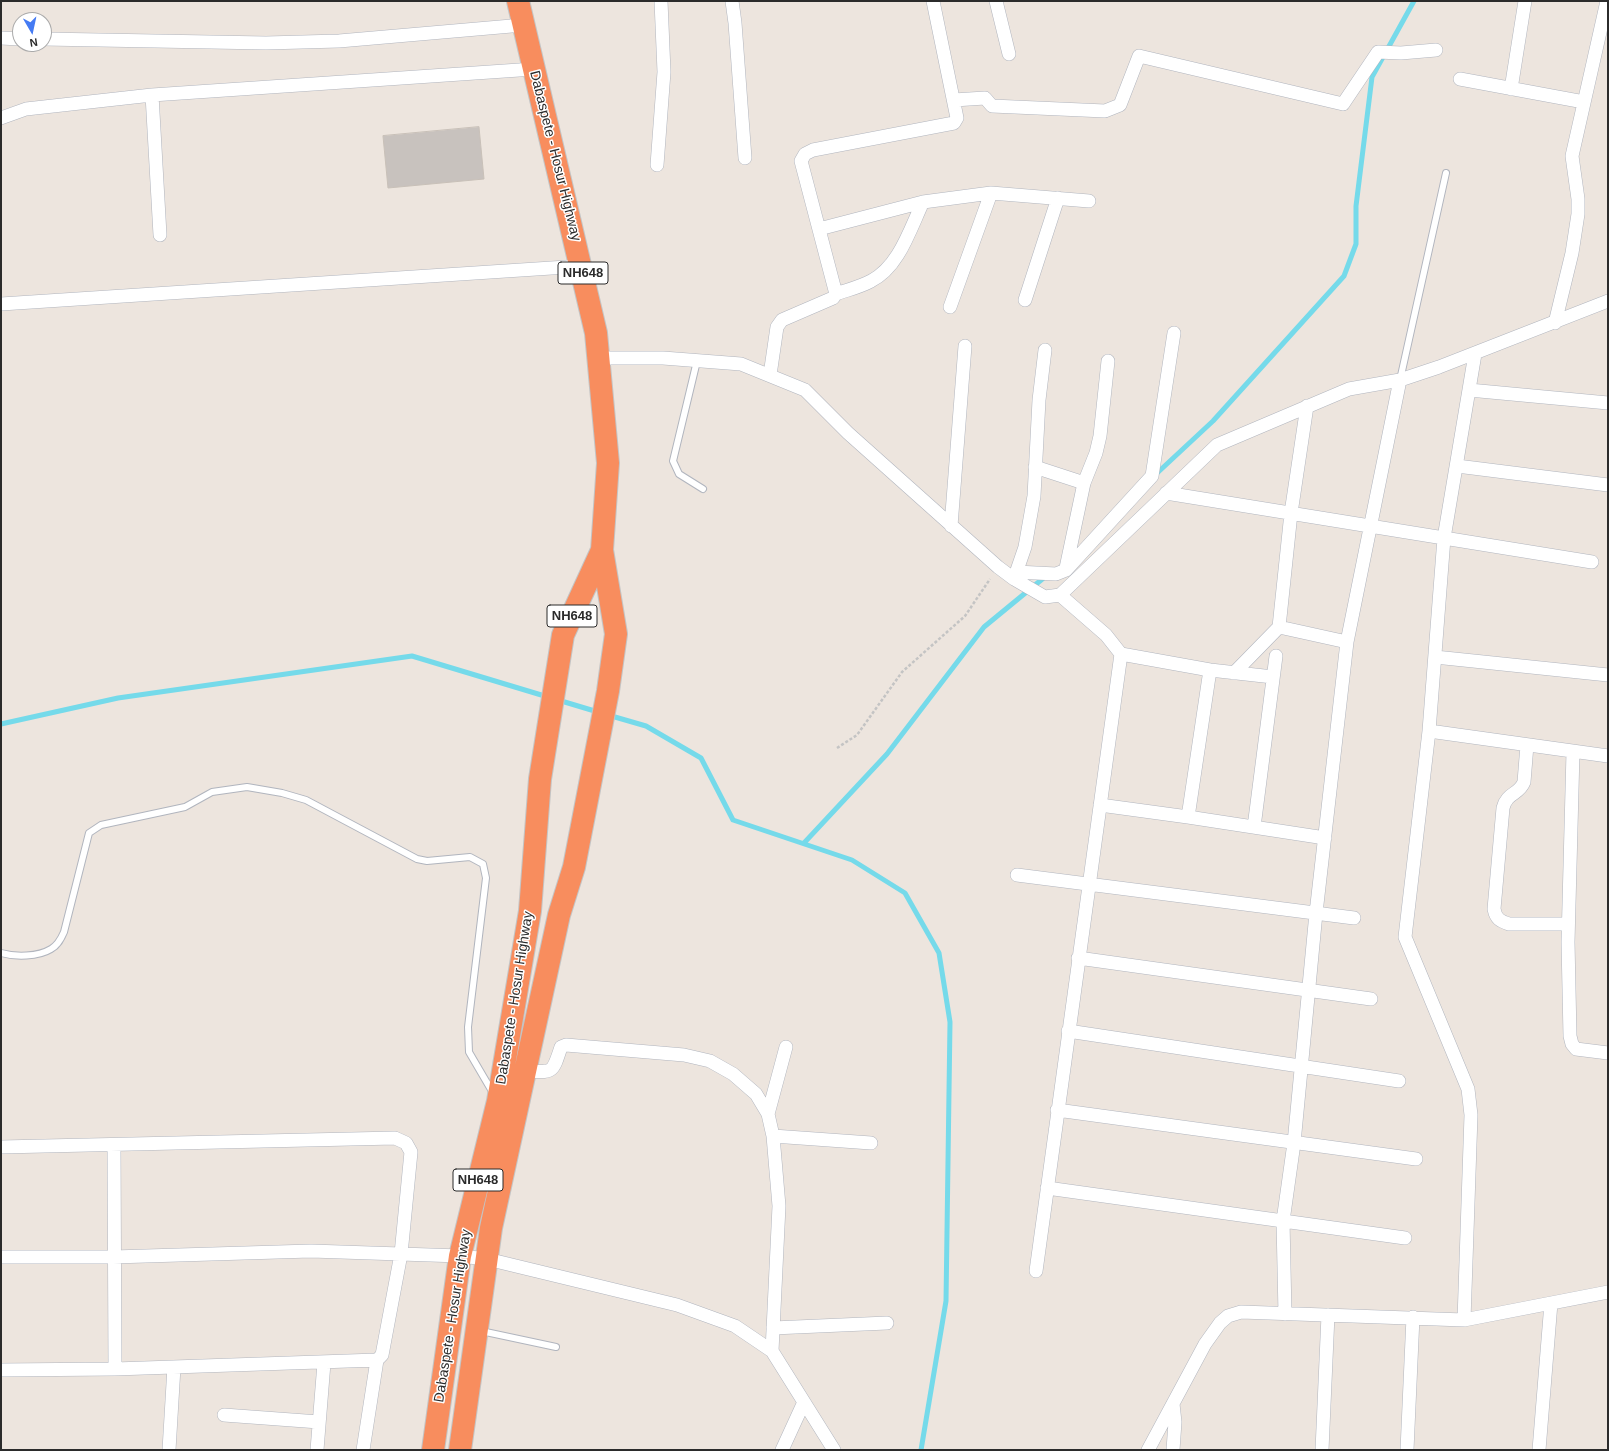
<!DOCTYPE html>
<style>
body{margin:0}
#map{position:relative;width:1609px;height:1451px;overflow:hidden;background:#ede5de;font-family:Helvetica,sans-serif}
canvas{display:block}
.frame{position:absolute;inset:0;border:2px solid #2b2b2b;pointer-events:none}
.north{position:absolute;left:12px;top:12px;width:40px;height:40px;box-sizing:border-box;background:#fff;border:1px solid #aaa;border-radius:50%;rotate:171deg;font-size:11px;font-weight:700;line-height:16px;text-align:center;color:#2b2b2b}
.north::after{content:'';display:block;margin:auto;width:14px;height:18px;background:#457bf3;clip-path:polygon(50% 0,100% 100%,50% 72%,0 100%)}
</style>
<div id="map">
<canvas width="1609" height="1451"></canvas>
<div class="frame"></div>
<div class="north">N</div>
</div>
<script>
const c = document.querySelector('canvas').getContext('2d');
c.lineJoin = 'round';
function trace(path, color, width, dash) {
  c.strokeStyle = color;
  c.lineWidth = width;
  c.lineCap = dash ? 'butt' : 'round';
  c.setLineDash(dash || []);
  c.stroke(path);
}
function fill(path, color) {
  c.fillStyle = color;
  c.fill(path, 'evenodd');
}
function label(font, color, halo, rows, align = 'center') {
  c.font = font + ' Helvetica,sans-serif';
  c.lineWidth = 3;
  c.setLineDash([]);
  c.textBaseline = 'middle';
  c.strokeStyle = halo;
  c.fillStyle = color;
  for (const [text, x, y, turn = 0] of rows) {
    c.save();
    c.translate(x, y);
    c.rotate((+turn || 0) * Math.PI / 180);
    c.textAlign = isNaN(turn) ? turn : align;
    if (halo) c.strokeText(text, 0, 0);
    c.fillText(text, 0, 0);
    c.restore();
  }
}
const stream = new Path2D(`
 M1155,475L1213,421L1344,276L1356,244V206L1372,77L1414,1
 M558,700L598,712
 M608,715L646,726L701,758L733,820L852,860L905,893L939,953L950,1022L946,1301L921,1450
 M1,724L118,698L412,656L548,697
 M804,843L887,754L984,627L1046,576`);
const building = new Path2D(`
 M479,127L484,179L388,188L383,136Z`);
const path = new Path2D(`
 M837,748L857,735L902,672L965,616L990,579`);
const lane = new Path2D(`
 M697,361L673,461L679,474L703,489
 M1400,380L1446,173
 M1,953C15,957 38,957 51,949C58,945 61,939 64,932L89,833L101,825L185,807L212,792L247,787L282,793L306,800L417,859L427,861L470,857L483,864L486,878L468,1027L469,1052L493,1093
 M481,1331L556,1347`);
const street = new Path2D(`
 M732,1L735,23L745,158
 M996,1L1009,54
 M1,38L20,39
 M44,39L266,43L339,41L523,25
 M1460,79L1584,102
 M1511,89L1525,1
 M152,95L160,235
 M954,100L985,98L992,106L1105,111L1120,105L1139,56L1343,104L1378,52L1401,53L1436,50
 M1,118L26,109L152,95L534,69
 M657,165L664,72L661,1
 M819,229L923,202L991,193L1089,201
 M836,294C847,290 860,287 871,281C899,267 910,229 923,202
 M1025,300L1058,198
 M1,304L582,266
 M950,307L991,193
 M1555,323L1572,253L1578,214V199L1572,156L1607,1
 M599,358H663L741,364L805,390L848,433L998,567L1014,579L1045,597L1060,595L1217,445L1349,389L1400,380L1439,367L1608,301
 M770,375L777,327L782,320L833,298L836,294L801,161L805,154L813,150L954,123L957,118L933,1
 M1469,390L1608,403
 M1457,466L1608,485
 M1035,467L1084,483
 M1166,493L1592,562
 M951,526L965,346
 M1066,568L1084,483L1096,453L1100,436L1108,361
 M1016,572L1056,574L1066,570L1152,476L1174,333
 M1014,579L1025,547L1034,496L1039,400L1045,350
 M1279,627L1291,513L1307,406
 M1121,654L1210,670L1273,677
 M1435,657L1608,675
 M1234,673L1279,627L1347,642
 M1429,731L1608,756
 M1527,745L1524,782C1519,795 1507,792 1503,808L1494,909C1496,919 1500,921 1509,924H1568
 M1573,752L1568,942L1570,1036L1572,1044L1576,1049L1608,1053
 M1100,805L1188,817L1325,838
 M1188,817L1210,670
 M1254,827L1276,656
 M1017,875L1354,918
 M1078,958L1371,999
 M1068,1031L1399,1081
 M525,1071C553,1072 552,1075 561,1047L566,1045L684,1055L710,1061L733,1074L756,1094L768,1114L773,1136L779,1206L772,1351
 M1057,1110L1416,1159
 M768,1114L786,1047
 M773,1136L871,1143
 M114,1145L115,1369
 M1,1147L395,1138L406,1143L411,1152L401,1254L382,1355L377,1360L115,1369L1,1370
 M1047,1188L1405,1238
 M1,1257H113L311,1251L460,1256L487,1259L677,1305L735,1326L772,1351L834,1450
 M1036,1271L1121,654L1106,635L1060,595
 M1285,1314L1283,1221L1294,1143L1316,913L1347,642L1400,380
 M1464,1320L1471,1115L1468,1089L1405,937L1429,731L1444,538L1475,354
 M773,1328L887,1323
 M224,1415L319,1422
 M169,1450L174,1367
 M317,1450L324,1363
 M363,1450L377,1360
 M782,1450L804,1402
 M1148,1450L1205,1344L1220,1323L1228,1316L1241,1312L1464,1320L1608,1292
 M1173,1450L1175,1422L1173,1404
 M1322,1450L1328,1315
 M1407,1450L1413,1317
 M1539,1450L1551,1303`);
const highway = new Path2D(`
 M433,1450L460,1256L498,1101L530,911L540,779L563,635L602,550
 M460,1450L491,1228L559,915L574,867L608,691L616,634L602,550L608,463L596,333L518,1`);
const shields = [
 [583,273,50],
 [572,616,50],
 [478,1180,50]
];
const shieldNames = [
 ["NH648",583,273],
 ["NH648",572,616],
 ["NH648",478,1180]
];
const streetNames = [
 ["Dabaspete - Hosur Highway",555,156,76],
 ["Dabaspete - Hosur Highway",515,998,-81],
 ["Dabaspete - Hosur Highway",453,1316,-81]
];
trace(stream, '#75daea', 5);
fill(building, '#c8c2be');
trace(building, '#c8c0b8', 1);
trace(lane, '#b1b5be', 8);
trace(street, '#b1b5be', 14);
trace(highway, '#c4c4c4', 24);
trace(path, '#c4c4c4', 2.5, [3, 2]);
trace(lane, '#fff', 6);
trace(street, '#fff', 13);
trace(highway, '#f88d5e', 22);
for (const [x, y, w] of shields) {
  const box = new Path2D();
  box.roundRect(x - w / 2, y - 11, w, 22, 3);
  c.fillStyle = '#fff';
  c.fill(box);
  trace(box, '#2b2b2b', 1);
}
label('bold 13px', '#2b2b2b', null, shieldNames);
label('14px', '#2b2b2b', '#fff', streetNames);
</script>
